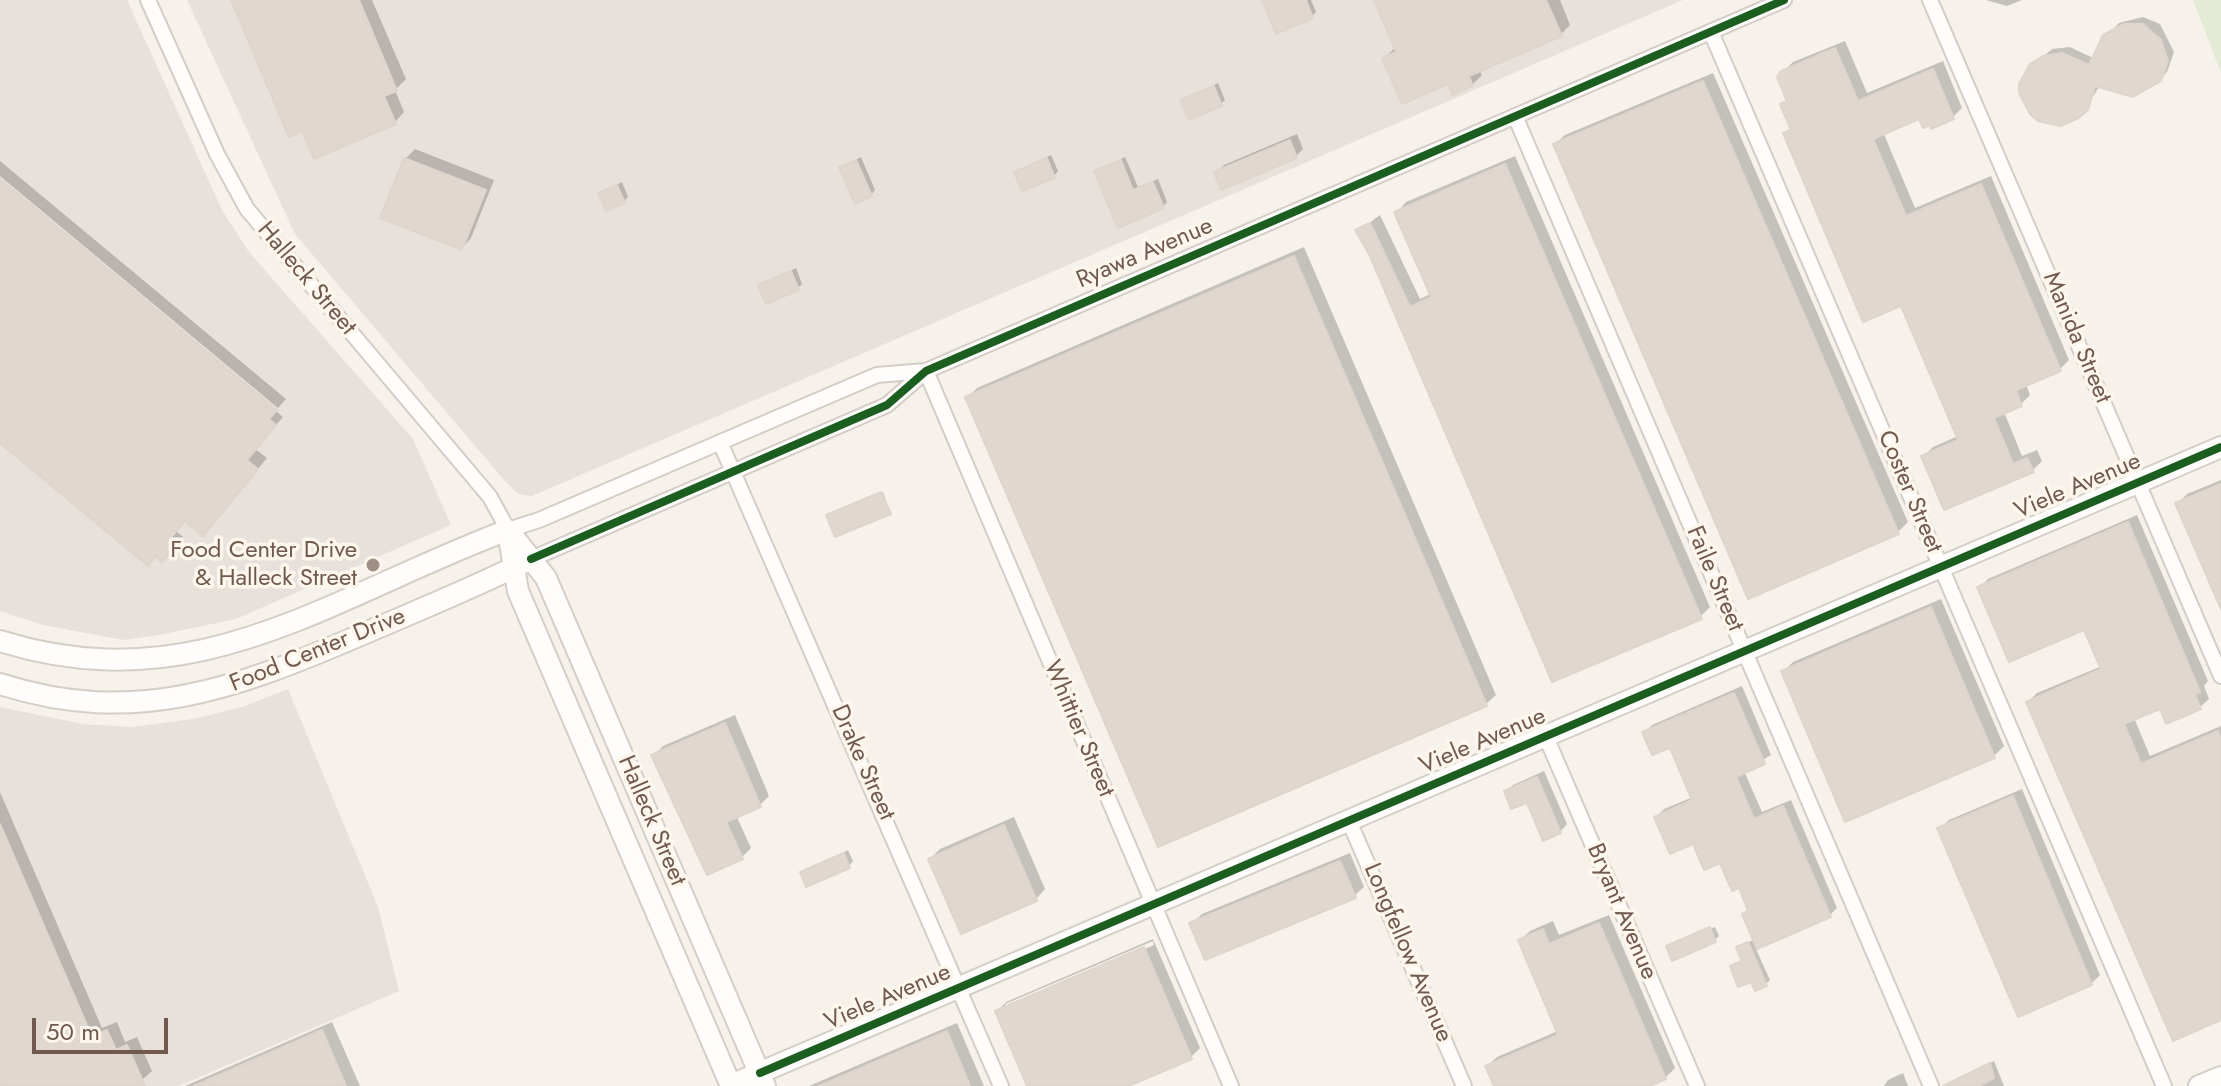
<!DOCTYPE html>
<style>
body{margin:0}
#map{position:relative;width:2221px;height:1086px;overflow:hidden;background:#f6f1ea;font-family:Jost,sans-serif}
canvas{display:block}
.scale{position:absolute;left:32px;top:1018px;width:136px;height:36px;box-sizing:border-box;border:4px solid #715a4d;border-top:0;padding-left:10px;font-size:24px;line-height:28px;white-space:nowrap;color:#715a4d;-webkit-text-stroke:6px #fdf6ec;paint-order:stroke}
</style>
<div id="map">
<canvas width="2221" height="1086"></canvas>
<div class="scale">50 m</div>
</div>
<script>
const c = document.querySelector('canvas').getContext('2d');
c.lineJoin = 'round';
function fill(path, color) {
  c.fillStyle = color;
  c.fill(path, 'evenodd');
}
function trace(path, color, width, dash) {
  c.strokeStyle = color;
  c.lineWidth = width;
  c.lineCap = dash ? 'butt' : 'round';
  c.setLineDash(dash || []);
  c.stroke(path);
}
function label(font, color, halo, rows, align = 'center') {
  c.font = font + ' Jost,sans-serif';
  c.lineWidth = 7;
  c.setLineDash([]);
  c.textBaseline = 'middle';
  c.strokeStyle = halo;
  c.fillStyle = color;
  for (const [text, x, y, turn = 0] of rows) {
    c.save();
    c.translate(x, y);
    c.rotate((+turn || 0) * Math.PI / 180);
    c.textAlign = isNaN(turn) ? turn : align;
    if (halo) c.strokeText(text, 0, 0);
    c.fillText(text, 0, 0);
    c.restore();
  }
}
const industrial = new Path2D(`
 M0,0H127L222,210L249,252L413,439L451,525L236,619L159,635L123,640L43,625L0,611Z
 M187,0H1683L532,496L518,494L504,480L295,234Z
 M288,689L378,907L399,991L179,1086H0V707L83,724L132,727L193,719L242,707Z`);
const green = new Path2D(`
 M2193,0H2221V73Z`);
const shadow = new Path2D(`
 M233,0H372L406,79L395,90L404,112L395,122L303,129Z
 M1264,0H1311L1316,12L1312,16Z
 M1376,0H1560L1570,25L1560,35L1479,70L1482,75L1472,85L1449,82L1384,58L1396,47Z
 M1986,0H2022L2007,6Z
 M2143,17L2160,24L2174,52L2167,72L2160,79L2100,85L2086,108L2032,66L2052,49L2070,47L2093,58L2098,45L2119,23Z
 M1845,41L1867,93L1943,61L1962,108L1953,117H1920L1883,132L1915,208L1991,176L2069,360L2060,369L2026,384L2030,395L2021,404L2004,412L2022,456L2037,450L2042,461L2032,471L1924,456L1933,447L1958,436L1902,303L1786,133L1792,127L1782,105L1788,98L1783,72L1793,62Z
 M1713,73L1908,522L1898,532L1749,596L1555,144L1565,135Z
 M1218,83L1225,100L1221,104L1183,101Z
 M1297,134L1303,149L1296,156L1216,173L1224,165Z
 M415,149L494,180L471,238L462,248L405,159Z
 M1051,155L1058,171L1054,176L1016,172Z
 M1515,156L1710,607L1700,617L1553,679L1371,253L1358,231L1380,215L1420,299L1432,293L1397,212L1406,202Z
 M861,157L875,190L871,195L841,168Z
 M1125,157L1138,187L1158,179L1167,202L1163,207L1096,172Z
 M0,161L286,399L278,408L0,176Z
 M0,182L283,417L255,449L267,458L213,523L186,519L176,531L183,537L172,550L0,440Z
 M622,182L628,197L624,201L601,194Z
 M1304,247L1496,695L1486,704L967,398L977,388Z
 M796,268L802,284L798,288L760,286Z
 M2221,480V604L2178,503L2187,494Z
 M883,492L890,512L830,514Z
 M2137,515L2208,681L2204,686L2209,699L2200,707H2161L2134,718L2150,756L2221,726V1018L2028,702L2037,693L2102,666L2085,627L1979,588L1988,579Z
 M1941,599L2004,746L1994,756L1783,672L1793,662Z
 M1742,686L1771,755L1744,771L1762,812L1791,800L1837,908L1829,916L1755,947L1770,980L1766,984L1732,967L1743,960L1738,948L1755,939L1744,914L1749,909L1740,886L1722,861L1656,817L1664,809L1693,797L1671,745L1644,733L1652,725Z
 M735,715L769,796L760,805L736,815L751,848L741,858L654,755L663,746Z
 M1544,771L1567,824L1560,832L1528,800L1506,792L1513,785Z
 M2022,789L2100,975L2091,984L1940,829L1949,820Z
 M0,792L102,1028L117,1022L125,1042L137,1037L152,1071L142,1080L129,1086H0Z
 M1014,817L1045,889L1036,899L930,859L940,849Z
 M848,850L853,861L849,866L802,873Z
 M1350,853L1364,887L1354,896L1192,924L1202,914Z
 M1609,915L1675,1068L1665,1078L1645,1086H1496L1487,1066L1497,1057L1558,1031L1520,940L1530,931L1553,921L1559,935Z
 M1715,927L1719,936L1715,940L1671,946Z
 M1153,939L1200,1048L1191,1057L1127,1086H1029L997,1011L1006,1002ZM1153,941L1154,945L1005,1009V1004Z
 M332,1022L360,1086H185Z
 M957,1023L984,1086H809Z
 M1994,1061L2004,1086H1961L1958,1080L1962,1076Z
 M1903,1073L1908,1086H1884L1888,1080Z`);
const building = new Path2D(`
 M231,0H359L397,91L384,96L396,124L314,159L302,131L289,137Z
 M1262,0H1306L1313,18L1276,34Z
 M1374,0H1546L1562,36L1469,76L1473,86L1452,95L1448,84L1402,104L1382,58L1396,52Z
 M2124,24H2143L2161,40L2168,61L2161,81L2133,97L2095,86L2088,110L2079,118L2060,126L2038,121L2030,114L2019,93V84L2030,64L2043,56L2062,53L2089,65L2103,35Z
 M1835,48L1858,101L1933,69L1954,119L1931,129L1930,125L1923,128L1919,119L1873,139L1906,216L1981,184L2061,371L2016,390L2022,406L1994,418L2013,464L2027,458L2034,472L1944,510L1921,456L1958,440L1901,306L1863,322L1783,133L1791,130L1780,104L1787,101L1777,77L1781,71Z
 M1703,81L1899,534L1748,599L1553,144Z
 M1214,86L1222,106L1189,120L1180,100Z
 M1290,140L1297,158L1221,190L1214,172Z
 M404,158L486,190L462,250L380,218Z
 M1047,158L1055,178L1022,191L1014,172Z
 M856,160L872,196L855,204L839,167Z
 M1121,160L1133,190L1153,182L1164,208L1118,228L1094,171Z
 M1505,164L1702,619L1552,682L1369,254L1355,230L1370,223L1410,307L1431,297L1394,212Z
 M0,179L277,410L269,419L276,425L247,460L258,469L203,536L185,521L167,542L174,548L162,563L155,556L148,566L0,443Z
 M617,185L625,203L606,211L598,193Z
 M1294,256L1487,706L1158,847L965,397Z
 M791,271L799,290L766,304L758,285Z
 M2221,484V609L2175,503Z
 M881,492L891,514L835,537L826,515Z
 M2128,522L2200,692L2195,694L2201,709L2166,724L2160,709L2124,724L2141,764L2218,731L2221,740V1020L2173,1041L2026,702L2101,669L2084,630L2009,662L1977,587Z
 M1931,607L1995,758L1845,822L1781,671Z
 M1734,693L1765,764L1736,777L1754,819L1783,806L1831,917L1757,949L1742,914L1748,911L1739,888L1732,891L1720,863L1704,870L1693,844L1670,854L1654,817L1692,800L1670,748L1652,755L1642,732Z
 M725,723L761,807L726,822L743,859L707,875L651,755Z
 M1537,777L1561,833L1543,841L1527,803L1511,809L1504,791Z
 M2013,796L2092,985L2018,1017L1937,828Z
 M0,824L92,1037L107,1030L116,1050L127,1045L145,1086H0Z
 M1004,825L1037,901L961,934L928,859Z
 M844,853L850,868L806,887L800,872Z
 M1340,861L1356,898L1205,960L1189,923Z
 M1599,923L1666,1079L1650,1086H1494L1485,1066L1558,1035L1518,940L1543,929L1549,944Z
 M1710,927L1716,942L1672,961L1666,946Z
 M1748,942L1767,986L1755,991L1751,982L1738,987L1730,966L1742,961L1736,947Z
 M1144,947L1192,1059L1129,1086H1027L995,1011Z
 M322,1030L346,1086H194Z
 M947,1031L970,1086H819Z
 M1990,1063L1994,1078L1979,1086H1943Z`);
const street = new Path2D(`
 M148,0L217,154L247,209L490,497L508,530L539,520L877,375L925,371
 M1930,0L2221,676
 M1711,32L2164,1086
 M1515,116L1931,1086
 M926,371L1231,1086
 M720,442L1001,1086
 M531,559L887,405L926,371L1784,0
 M1546,737L1697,1086
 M1349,821L1464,1086`);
const secondary = new Path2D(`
 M508,530L546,578L765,1086
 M508,531L518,591L731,1086
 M0,641C197,703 331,596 508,530
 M0,684C136,728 239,687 363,634C416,611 471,589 523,563
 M731,1085L2221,447
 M2199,1086L2221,1077`);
const cycleway = new Path2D(`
 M531,559L887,405L926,371L1784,0
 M760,1073L2221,447`);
const markers = [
 [373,565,8,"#a08f84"]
];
const streetNames = [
 ["Ryawa Avenue",1145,254,-23],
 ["Halleck Street",306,279,50],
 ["Manida Street",2076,338,67],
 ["Viele Avenue",2078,487,-23],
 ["Coster Street",1909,492,67],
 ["Faile Street",1714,579,67],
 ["Food Center Drive",318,651,-22],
 ["Whittier Street",1078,729,67],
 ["Viele Avenue",1483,742,-23],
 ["Drake Street",862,763,66],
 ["Halleck Street",651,821,67],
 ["Bryant Avenue",1621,912,67],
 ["Longfellow Avenue",1407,953,67],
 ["Viele Avenue",888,998,-23]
];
const poiNames = [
 ["Food Center Drive",357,551],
 ["& Halleck Street",357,579]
];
fill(industrial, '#e8e1db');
fill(green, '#e3ebd6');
fill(shadow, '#0003');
fill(building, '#dfd7d0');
trace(building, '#ded5cd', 2);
trace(street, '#d3cdc6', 18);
trace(secondary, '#d4cec7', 24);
trace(street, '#fefdfc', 14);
trace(secondary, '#fefdfc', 20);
trace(cycleway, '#1b5e20', 8);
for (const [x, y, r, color] of markers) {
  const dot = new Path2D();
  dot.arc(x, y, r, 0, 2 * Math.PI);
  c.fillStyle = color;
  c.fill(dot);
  trace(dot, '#fdf6ec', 3);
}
label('24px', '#715a4d', '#fdf6ec', streetNames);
label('24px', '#715a4d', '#fdf6ec', poiNames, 'right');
</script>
